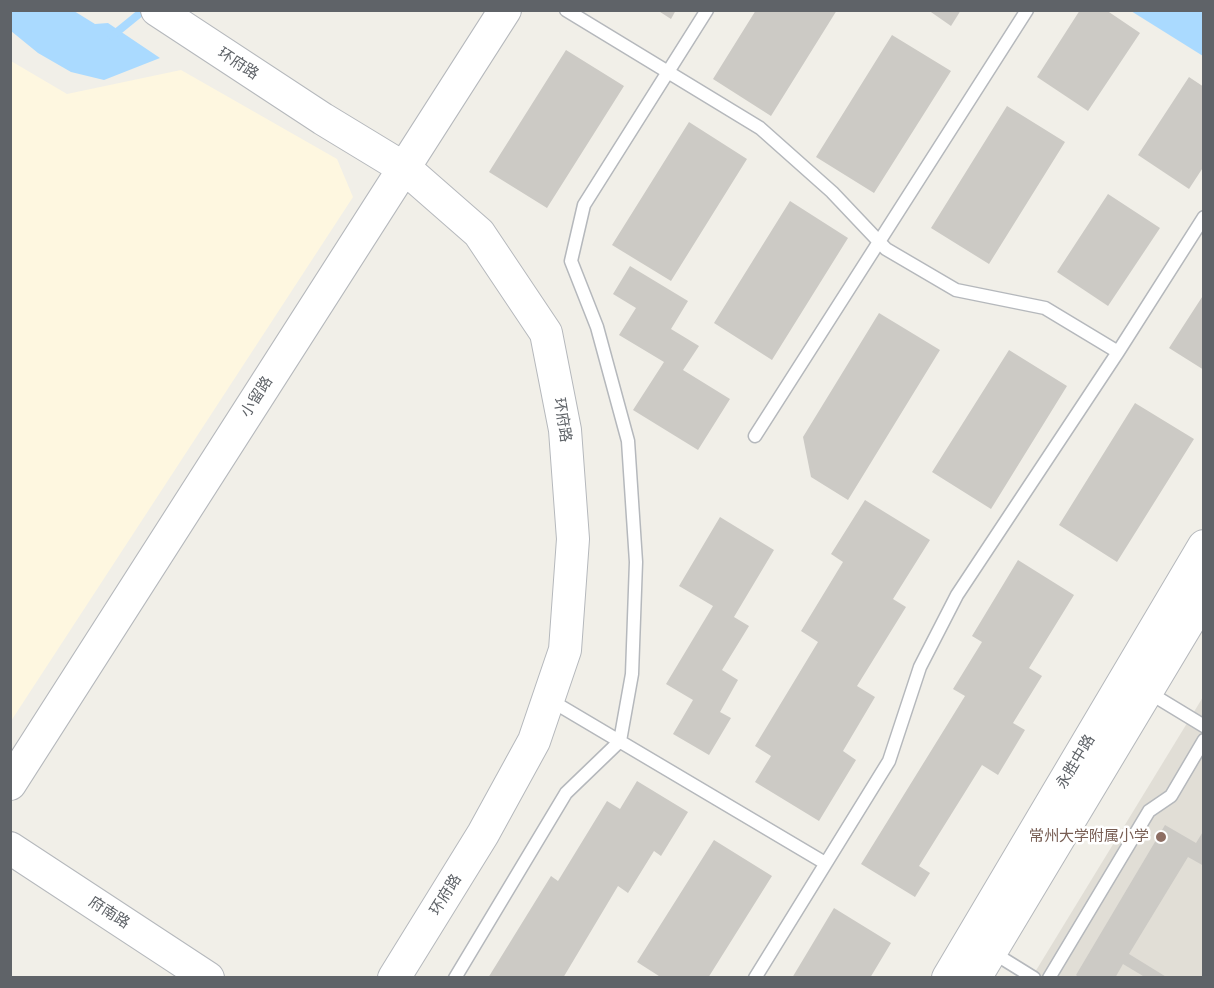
<!DOCTYPE html>
<meta charset="utf-8">
<style>
body{margin:0}
#map{position:relative;width:1214px;height:988px;overflow:hidden;background:#f1efe8;font-family:"Fira Sans",sans-serif}
canvas{display:block}
.frame{position:absolute;inset:0;border:12px solid #5f6368;pointer-events:none}
</style>
<div id="map">
<canvas width="1214" height="988"></canvas>
<div class="frame"></div>
</div>
<script>
const c = document.querySelector('canvas').getContext('2d');
c.lineJoin = 'round';
function fill(path, color) {
  c.fillStyle = color;
  c.fill(path, 'evenodd');
}
function trace(path, color, width, dash) {
  c.strokeStyle = color;
  c.lineWidth = width;
  c.lineCap = dash ? 'butt' : 'round';
  c.setLineDash(dash || []);
  c.stroke(path);
}
function label(font, color, halo, rows, align = 'center') {
  c.font = font + ' "Fira Sans","Noto Sans SC",sans-serif';
  c.lineWidth = 5;
  c.setLineDash([]);
  c.textBaseline = 'middle';
  c.strokeStyle = halo;
  c.fillStyle = color;
  for (const [text, x, y, turn = 0] of rows) {
    c.save();
    c.translate(x, y);
    c.rotate((+turn || 0) * Math.PI / 180);
    c.textAlign = isNaN(turn) ? turn : align;
    if (halo) c.strokeText(text, 0, 0);
    c.fillText(text, 0, 0);
    c.restore();
  }
}
const commercial = new Path2D(`
 M11,61L67,94L181,70L337,159L353,197L11,721Z`);
const education = new Path2D(`
 M1203,697V977H1032Z`);
const water = new Path2D(`
 M10,11H74L95,24L108,23L160,58L104,80L71,72L38,53L11,31Z
 M1131,11H1203V56Z`);
const stream = new Path2D(`
 M112,36L144,10`);
const building = new Path2D(`
 M657,10H676L671,19Z
 M756,10H837L771,116L713,79Z
 M928,10H961L951,26Z
 M1080,10H1106L1140,33L1088,111L1037,77Z
 M892,35L951,71L874,193L816,157Z
 M566,50L624,86L547,208L489,172Z
 M1189,77L1204,87V166L1189,189L1138,155Z
 M1007,106L1065,142L989,264L931,228Z
 M689,122L747,159L671,281L612,245Z
 M1108,194L1160,228L1108,306L1057,272Z
 M790,201L848,238L772,360L714,323Z
 M630,266L688,301L671,329L699,346L683,370L730,399L698,450L633,410L664,362L619,335L636,308L613,294Z
 M1204,294V370L1169,348Z
 M879,313L940,350L848,500L811,477L803,437Z
 M1009,350L1067,386L991,509L932,472Z
 M1135,403L1194,439L1117,562L1059,525Z
 M865,500L930,540L893,599L906,607L857,686L875,697L843,751L856,760L819,821L755,782L771,756L755,746L818,642L801,631L843,562L831,554Z
 M720,517L774,550L734,617L749,626L722,670L738,680L720,712L731,718L709,755L673,734L693,700L666,684L713,606L679,586Z
 M1018,560L1074,595L1029,668L1042,676L1013,723L1025,730L998,775L982,765L919,866L930,873L915,897L861,864L965,696L953,689L982,642L972,636Z
 M637,781L688,812L661,856L654,851L628,893L618,886L563,978H488L551,876L558,881L607,801L620,809Z
 M1165,825L1196,843L1204,830V866L1188,857L1129,954L1168,978H1142L1143,976L1123,964L1115,978H1080L1076,975Z
 M714,840L772,876L708,978H662L637,962Z
 M834,908L891,943L870,978H792Z`);
const service = new Path2D(`
 M566,10L760,128L832,192L886,249L956,290L1045,308L1118,352
 M755,436L1027,10
 M1148,692L1204,726
 M550,700L825,863
 M992,952L1034,978
 M455,978L566,793L620,741L632,674L636,562L628,441L597,327L571,261L584,205L707,10
 M755,978L889,761L920,667L957,595L1118,352L1204,217
 M1049,978L1149,811L1171,796L1204,740`);
const tertiary = new Path2D(`
 M157,10L323,119L407,170L479,233L546,333L565,430L573,539L565,650L534,741L483,834L394,978
 M10,784L505,10
 M10,848L208,978
 M948,978L1204,546
 M975,978L1204,596`);
const markers = [
 [1161,837,6,"#8d6e63"]
];
const streetNames = [
 ["环府路",238,64,33],
 ["小留路",257,397,-57],
 ["环府路",562,420,81],
 ["永胜中路",1076,762,-59],
 ["环府路",446,895,-58],
 ["府南路",109,913,33]
];
const educationNames = [
 ["常州大学附属小学",1149,837]
];
fill(commercial, '#fef7e0');
fill(education, '#e1ded6');
fill(water, '#aadaff');
trace(stream, '#aadaff', 8);
fill(building, '#cccac5');
trace(service, '#b5b8bc', 15);
trace(tertiary, '#b5b8bc', 34);
trace(service, '#fff', 12);
trace(tertiary, '#fff', 32);
for (const [x, y, r, color] of markers) {
  const dot = new Path2D();
  dot.arc(x, y, r, 0, 2 * Math.PI);
  c.fillStyle = color;
  c.fill(dot);
  trace(dot, '#fff', 2);
}
label('15px', '#5f6368', '#fff', streetNames);
label('15px', '#785e54', '#fff', educationNames, 'right');
</script>
